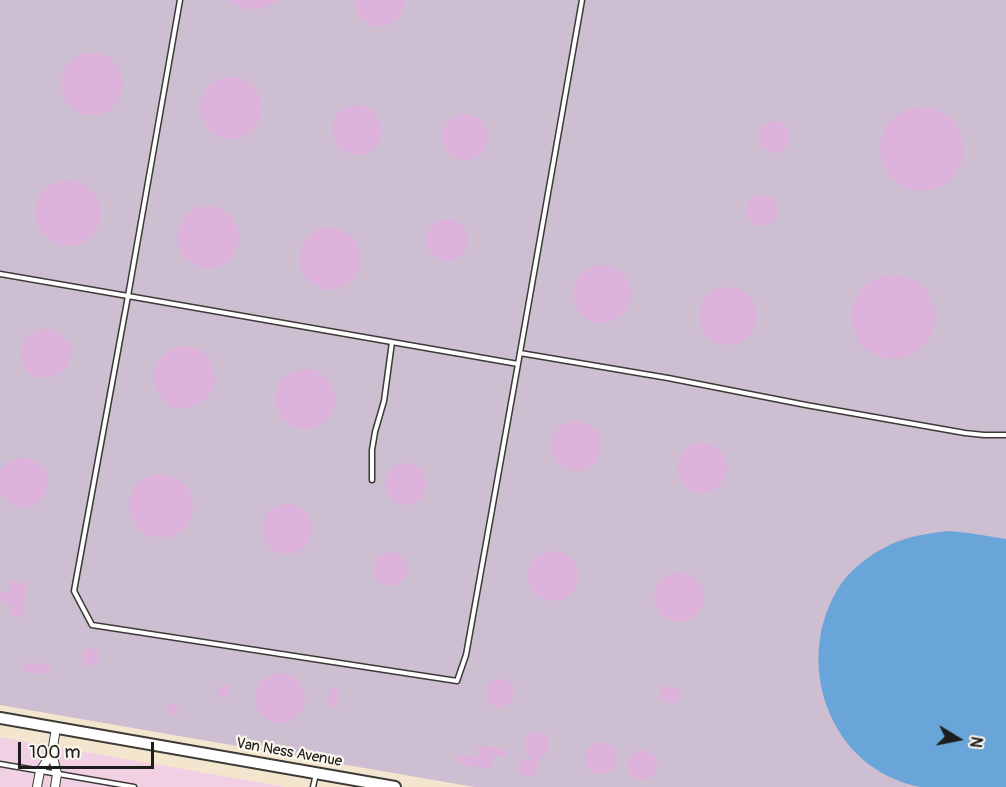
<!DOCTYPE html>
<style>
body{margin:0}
#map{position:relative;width:1006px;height:787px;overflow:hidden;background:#f4e6ce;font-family:Pangolin,sans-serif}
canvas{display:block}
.north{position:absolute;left:928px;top:709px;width:60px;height:60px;-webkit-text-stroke:4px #fbf7ec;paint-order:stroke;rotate:100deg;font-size:16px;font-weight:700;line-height:24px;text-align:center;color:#1c1c1c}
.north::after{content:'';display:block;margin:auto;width:21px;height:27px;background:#1c1c1c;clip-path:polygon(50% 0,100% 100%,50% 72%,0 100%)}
.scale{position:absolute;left:18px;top:742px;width:136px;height:27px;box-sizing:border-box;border:3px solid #1c1c1c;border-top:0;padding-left:8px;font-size:18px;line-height:21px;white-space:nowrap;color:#1c1c1c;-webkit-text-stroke:4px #fbf7ec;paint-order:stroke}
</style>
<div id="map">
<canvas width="1006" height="787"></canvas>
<div class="north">N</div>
<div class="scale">100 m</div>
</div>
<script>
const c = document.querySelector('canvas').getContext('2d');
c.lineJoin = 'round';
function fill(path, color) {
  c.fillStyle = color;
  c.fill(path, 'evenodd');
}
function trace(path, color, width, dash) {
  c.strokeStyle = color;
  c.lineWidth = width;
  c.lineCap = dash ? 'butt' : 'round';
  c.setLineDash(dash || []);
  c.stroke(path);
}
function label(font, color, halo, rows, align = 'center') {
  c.font = font + ' Pangolin,sans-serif';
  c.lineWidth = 4.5;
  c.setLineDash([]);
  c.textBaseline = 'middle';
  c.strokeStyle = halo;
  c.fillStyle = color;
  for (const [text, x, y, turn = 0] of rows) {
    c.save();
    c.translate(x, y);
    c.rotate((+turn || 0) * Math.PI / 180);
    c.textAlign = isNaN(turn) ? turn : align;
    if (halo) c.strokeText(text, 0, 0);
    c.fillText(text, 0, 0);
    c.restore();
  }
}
const built = new Path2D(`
 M0,737L286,787H0Z`);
const industrial = new Path2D(`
 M0,0H1006V787H474L0,705Z`);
const water = new Path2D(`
 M949,531L969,533L1006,539V787H921C829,771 790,660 841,584C854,565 878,549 899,541C915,535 932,533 949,531Z`);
const building = new Path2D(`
 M226,0H279L265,8L250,10L243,8Z
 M354,0H405L404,9L397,20L389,25L380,27L372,26L360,18L356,11Z
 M61 84a31 31 0 1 1 62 0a31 31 0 1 1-62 0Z
 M200 108a31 31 0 1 1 62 0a31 31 0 1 1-62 0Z
 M332 130a25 25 0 1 1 50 0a25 25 0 1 1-50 0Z
 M880 149a42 42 0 1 1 84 0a42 42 0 1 1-84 0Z
 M442 137a23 23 0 1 1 46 0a23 23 0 1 1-46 0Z
 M758 137a16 16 0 1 1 32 0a16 16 0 1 1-32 0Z
 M35 213a33 33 0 1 1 66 0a33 33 0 1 1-66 0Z
 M746 210a16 16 0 1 1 32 0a16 16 0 1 1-32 0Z
 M177 237a31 31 0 1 1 62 0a31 31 0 1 1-62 0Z
 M426 240a21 21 0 1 1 42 0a21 21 0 1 1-42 0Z
 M326,227L340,229L353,237L360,249L361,257L358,272L354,278L348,283L335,290H327L313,284L303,274L300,266V252L302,244L306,238L318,229Z
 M573 294a29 29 0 1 1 58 0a29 29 0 1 1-58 0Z
 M851 317a42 42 0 1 1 84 0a42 42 0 1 1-84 0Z
 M699 316a29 29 0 1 1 58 0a29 29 0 1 1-58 0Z
 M40,329L51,330L57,332L69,342L71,348L70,358L67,367L59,374L50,378H39L29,374L23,366L21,358V348L25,339L32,333Z
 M187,346L198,349L208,357L213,367L215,382L212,391L202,402L187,408H173L168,405L156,390L153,380V371L158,361L165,353L172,348Z
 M275 399a30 30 0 1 1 60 0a30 30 0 1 1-60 0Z
 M551 446a25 25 0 1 1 50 0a25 25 0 1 1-50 0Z
 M677 468a25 25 0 1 1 50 0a25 25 0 1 1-50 0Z
 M19,458H29L33,460L45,468L47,473V488L43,498L35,505L25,508L10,505L0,494V471L6,463Z
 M385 484a21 21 0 1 1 42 0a21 21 0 1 1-42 0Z
 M129 506a32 32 0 1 1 64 0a32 32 0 1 1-64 0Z
 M262 529a25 25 0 1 1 50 0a25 25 0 1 1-50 0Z
 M528 576a25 25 0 1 1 50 0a25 25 0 1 1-50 0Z
 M373 569a17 17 0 1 1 34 0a17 17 0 1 1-34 0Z
 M654 597a25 25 0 1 1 50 0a25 25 0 1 1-50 0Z
 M11,581L27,584L22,618L10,616L12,604L0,602V591L9,593Z
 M82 657a9 9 0 1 1 18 0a9 9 0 1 1-18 0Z
 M25,662L51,666L49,675L23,671Z
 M255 698a25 25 0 1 1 50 0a25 25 0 1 1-50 0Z
 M486 693a14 14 0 1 1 28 0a14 14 0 1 1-28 0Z
 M229,685L230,692L229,696L224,698L219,696L217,692L219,687Z
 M662,686L680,690L678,703L659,700Z
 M330,688L340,689L336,708L327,706Z
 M166 710a6 6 0 1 1 12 0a6 6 0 1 1-12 0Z
 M534,732H538L544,734L547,737L549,744L547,752L540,757L536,776L517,773L519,759L531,761L525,749L524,743L526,737Z
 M585 758a16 16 0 1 1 32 0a16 16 0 1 1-32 0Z
 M478,745L508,750L507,757L494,755L490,769L456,763L458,754L476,757Z
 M627 765a15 15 0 1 1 30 0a15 15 0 1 1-30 0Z`);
const service = new Path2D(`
 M0,274L128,296L180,0
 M520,353L668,378L806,405L965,433L984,435H1006
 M518,364L466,655L457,681L92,625L74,591L128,296L518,364L582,0
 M372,480V450L375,432L384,401L392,342
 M0,764L134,787
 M313,787L316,774`);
const minor = new Path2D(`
 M37,787L40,771L52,753
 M55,787L57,774L52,753L56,728`);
const secondary = new Path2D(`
 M0,718L395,787`);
const streetNames = [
 ["Van Ness Avenue",289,753,10]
];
fill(built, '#f1d0e3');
fill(industrial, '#cebed1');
fill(water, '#6aa5da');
fill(building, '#ddb2da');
trace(service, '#3c3a37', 7);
trace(minor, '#3c3a37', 10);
trace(secondary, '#3c3a37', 14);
trace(service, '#fff', 4);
trace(minor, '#fff', 8);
trace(secondary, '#fff', 10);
label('15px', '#1c1c1c', '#fbf7ec', streetNames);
</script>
